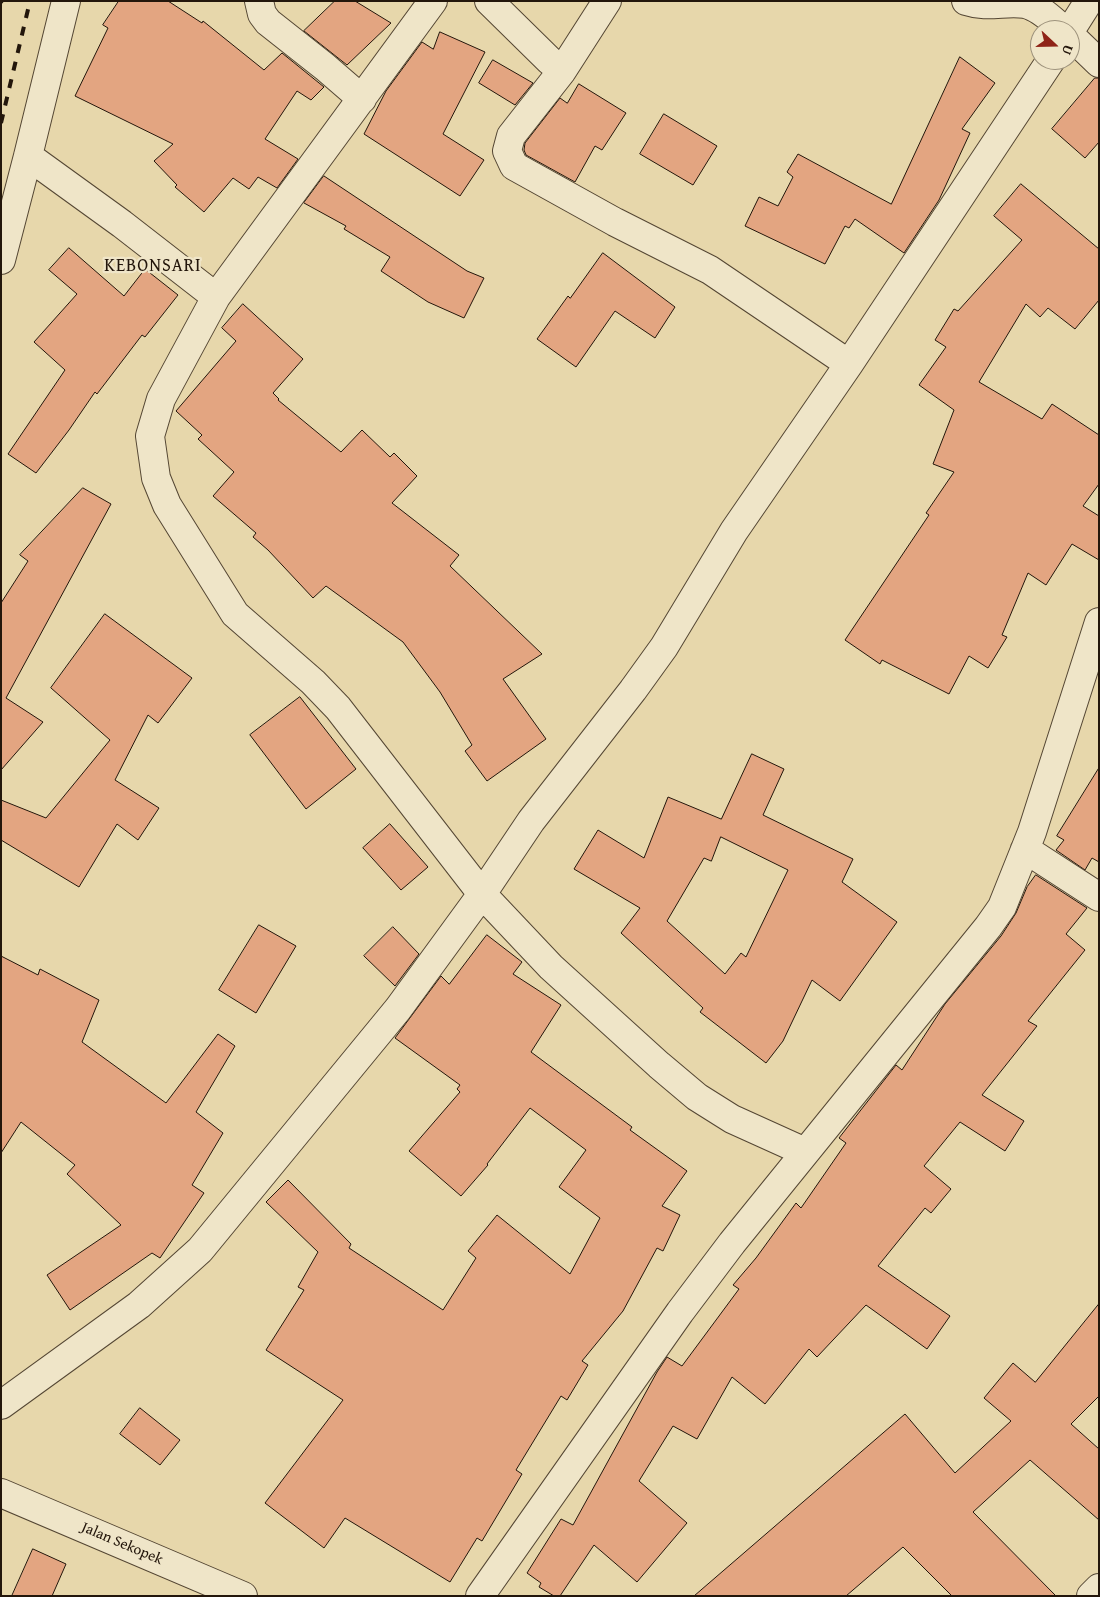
<!DOCTYPE html>
<style>
body{margin:0}
#map{position:relative;width:1100px;height:1597px;overflow:hidden;background:#e7d7ab;font-family:"Gentium Book Plus",serif}
canvas{display:block}
.frame{position:absolute;inset:0;border:2px solid #23160b;pointer-events:none}
.north{position:absolute;left:1030px;top:20px;width:50px;height:50px;box-sizing:border-box;background:#efe5c8;border:1px solid #9d927c;border-radius:50%;rotate:111deg;font-size:14px;font-weight:700;line-height:20px;text-align:center;color:#23160b}
.north::after{content:'';display:block;margin:auto;width:18px;height:22px;background:#8f2418;clip-path:polygon(50% 0,100% 100%,50% 72%,0 100%)}
</style>
<div id="map">
<canvas width="1100" height="1597"></canvas>
<div class="frame"></div>
<div class="north">U</div>
</div>
<script>
const c = document.querySelector('canvas').getContext('2d');
c.lineJoin = 'round';
function fill(path, color) {
  c.fillStyle = color;
  c.fill(path, 'evenodd');
}
function trace(path, color, width, dash) {
  c.strokeStyle = color;
  c.lineWidth = width;
  c.lineCap = dash ? 'butt' : 'round';
  c.setLineDash(dash || []);
  c.stroke(path);
}
function label(font, color, halo, rows, align = 'center') {
  c.font = font + ' "Gentium Book Plus",serif';
  c.lineWidth = 4.5;
  c.setLineDash([]);
  c.textBaseline = 'middle';
  c.strokeStyle = halo;
  c.fillStyle = color;
  for (const [text, x, y, turn = 0] of rows) {
    c.save();
    c.translate(x, y);
    c.rotate((+turn || 0) * Math.PI / 180);
    c.textAlign = isNaN(turn) ? turn : align;
    if (halo) c.strokeText(text, 0, 0);
    c.fillText(text, 0, 0);
    c.restore();
  }
}
const building = new Path2D(`
 M119,1H168L202,23L203,21L264,70L282,53L324,87L311,100L297,91L265,139L298,159L277,188L258,177L249,189L233,178L204,212L175,187L177,185L154,161L173,144L75,96L108,28L103,25Z
 M335,1H355L391,23L347,65L304,31Z
 M440,32L485,52L443,134L484,160L460,196L364,134L386,91L422,42L433,49Z
 M960,57L995,83L962,129L970,133L939,200L904,253L855,219L849,228L845,226L825,264L745,226L759,197L778,206L793,177L787,172L798,154L891,204Z
 M493,60L533,83L515,105L479,83Z
 M1095,78H1099V142L1085,158L1052,129Z
 M579,84L626,113L602,150L595,146L575,182L526,155L524,150L525,143L560,98L567,103Z
 M664,114L717,146L693,185L640,154Z
 M324,176L467,271L484,278L464,318L428,302L381,271L390,257L344,229L346,226L304,203Z
 M1021,184L1099,249V300L1075,329L1048,308L1040,317L1026,304L979,382L1042,419L1052,404L1099,435V484L1083,506L1099,516V560L1072,544L1046,585L1028,573L1002,635L1007,637L988,668L969,656L949,694L882,660L880,664L845,640L929,515L926,513L954,472L933,464L954,410L919,385L946,347L935,340L954,309L958,311L1022,240L994,216Z
 M69,248L124,296L145,269L178,295L145,337L142,335L97,394L95,392L69,430L36,473L8,454L65,370L34,342L77,294L49,270Z
 M603,253L675,307L655,338L615,311L576,367L537,339L568,296L570,298Z
 M243,304L303,359L273,393L279,399L278,400L341,452L362,430L390,457L394,453L417,476L392,503L459,555L450,566L542,654L503,679L546,739L487,781L465,751L472,745L440,692L403,642L326,586L313,598L268,550L253,537L256,533L213,496L234,472L198,439L202,435L176,411L236,341L222,328Z
 M83,488L111,504L6,698L43,722L1,770V603L28,561L20,555Z
 M105,614L192,678L158,723L148,715L115,780L159,808L138,840L117,824L79,887L1,840V800L46,818L110,740L51,688Z
 M300,697L356,769L306,809L250,735Z
 M752,754L784,769L763,815L853,859L842,882L897,922L840,1001L812,980L783,1041L766,1063L700,1012L703,1008L621,933L640,908L574,869L598,830L644,858L668,797L721,819ZM721,837L788,870L746,957L741,953L725,974L667,921L704,858L711,861Z
 M1099,768V862L1092,858L1085,870L1056,850L1064,840L1057,836Z
 M390,824L428,867L401,890L363,848Z
 M1036,875L1087,908L1066,934L1085,950L1028,1021L1037,1026L982,1095L1024,1121L1005,1151L960,1122L924,1166L951,1189L931,1213L925,1208L878,1266L950,1316L927,1349L866,1305L817,1357L809,1349L765,1404L732,1377L697,1439L673,1426L639,1481L687,1523L637,1582L594,1545L560,1596H554L539,1587L541,1583L527,1573L561,1519L573,1525L657,1372L667,1357L682,1366L739,1289L733,1285L756,1258L796,1203L801,1208L846,1143L839,1138L896,1065L902,1070L945,1004L1001,936L1016,913L1027,887Z
 M259,925L296,946L256,1013L219,990Z
 M393,927L419,954L395,986L364,956Z
 M487,935L522,962L513,974L561,1005L531,1052L632,1127L630,1130L687,1171L662,1206L680,1215L663,1251L657,1248L623,1311L582,1361L588,1365L567,1400L561,1396L516,1470L522,1474L482,1541L477,1538L450,1582L345,1518L324,1548L265,1503L343,1400L266,1350L304,1290L298,1287L318,1252L266,1202L288,1180L351,1244L349,1248L443,1310L476,1258L468,1251L497,1215L570,1274L600,1218L559,1187L586,1150L530,1108L487,1164L488,1165L461,1196L409,1151L460,1092L457,1089L460,1085L395,1038L441,976L449,984Z
 M1,956L38,975L40,969L99,1000L82,1042L166,1103L218,1034L235,1046L196,1112L223,1133L192,1185L204,1193L160,1258L152,1253L70,1310L47,1275L121,1225L67,1174L75,1165L21,1122L1,1153Z
 M1099,1304V1396L1071,1424L1099,1449V1520L1030,1460L973,1512L1056,1596H952L903,1547L846,1596H694L905,1414L955,1473L1011,1421L984,1398L1013,1363L1035,1382Z
 M140,1408L180,1440L160,1465L120,1434Z
 M33,1549L66,1564L52,1596H12Z`);
const minor = new Path2D(`
 M259,1L262,14L268,22L325,67L362,99
 M433,1L216,297L161,399L150,436L156,478L167,505L235,614L313,682L338,708L482,894L551,967L659,1065L697,1097L732,1119L805,1152
 M489,1L549,60L562,71L511,136L507,151L514,166L615,222L710,270L849,364
 M966,1C987,8 1006,1 1025,4C1040,7 1053,21 1064,30
 M1070,31L1089,1
 M1070,35L1099,63
 M562,71L607,1
 M28,156L122,224L216,297
 M1,260L28,156L66,1
 M1025,849L1099,897
 M1,1405L139,1305L200,1250L398,1009L482,894L531,821L633,690L664,647L734,531L849,364L1051,60
 M1,1493L243,1596
 M480,1596L680,1312L732,1243L988,927L1002,907L1032,832L1099,622
 M1091,1596L1099,1588`);
const rail = new Path2D(`
 M1,2L2,1
 M1,123L30,1`);
const streetNames = [
 ["Jalan Sekopek",122,1544,23]
];
const quarterNames = [
 ["KEBONSARI",153,266]
];
fill(building, '#e3a581');
trace(building, '#23160b', 1);
trace(minor, '#544633', 30);
trace(minor, '#efe5c8', 28);
trace(rail, '#23160b', 4, [9, 9]);
label('15px', '#23160b', '#efe5c8', streetNames);
c.letterSpacing = '1px';
label('18px', '#23160b', '#efe5c8', quarterNames);
c.letterSpacing = '0px';
</script>
